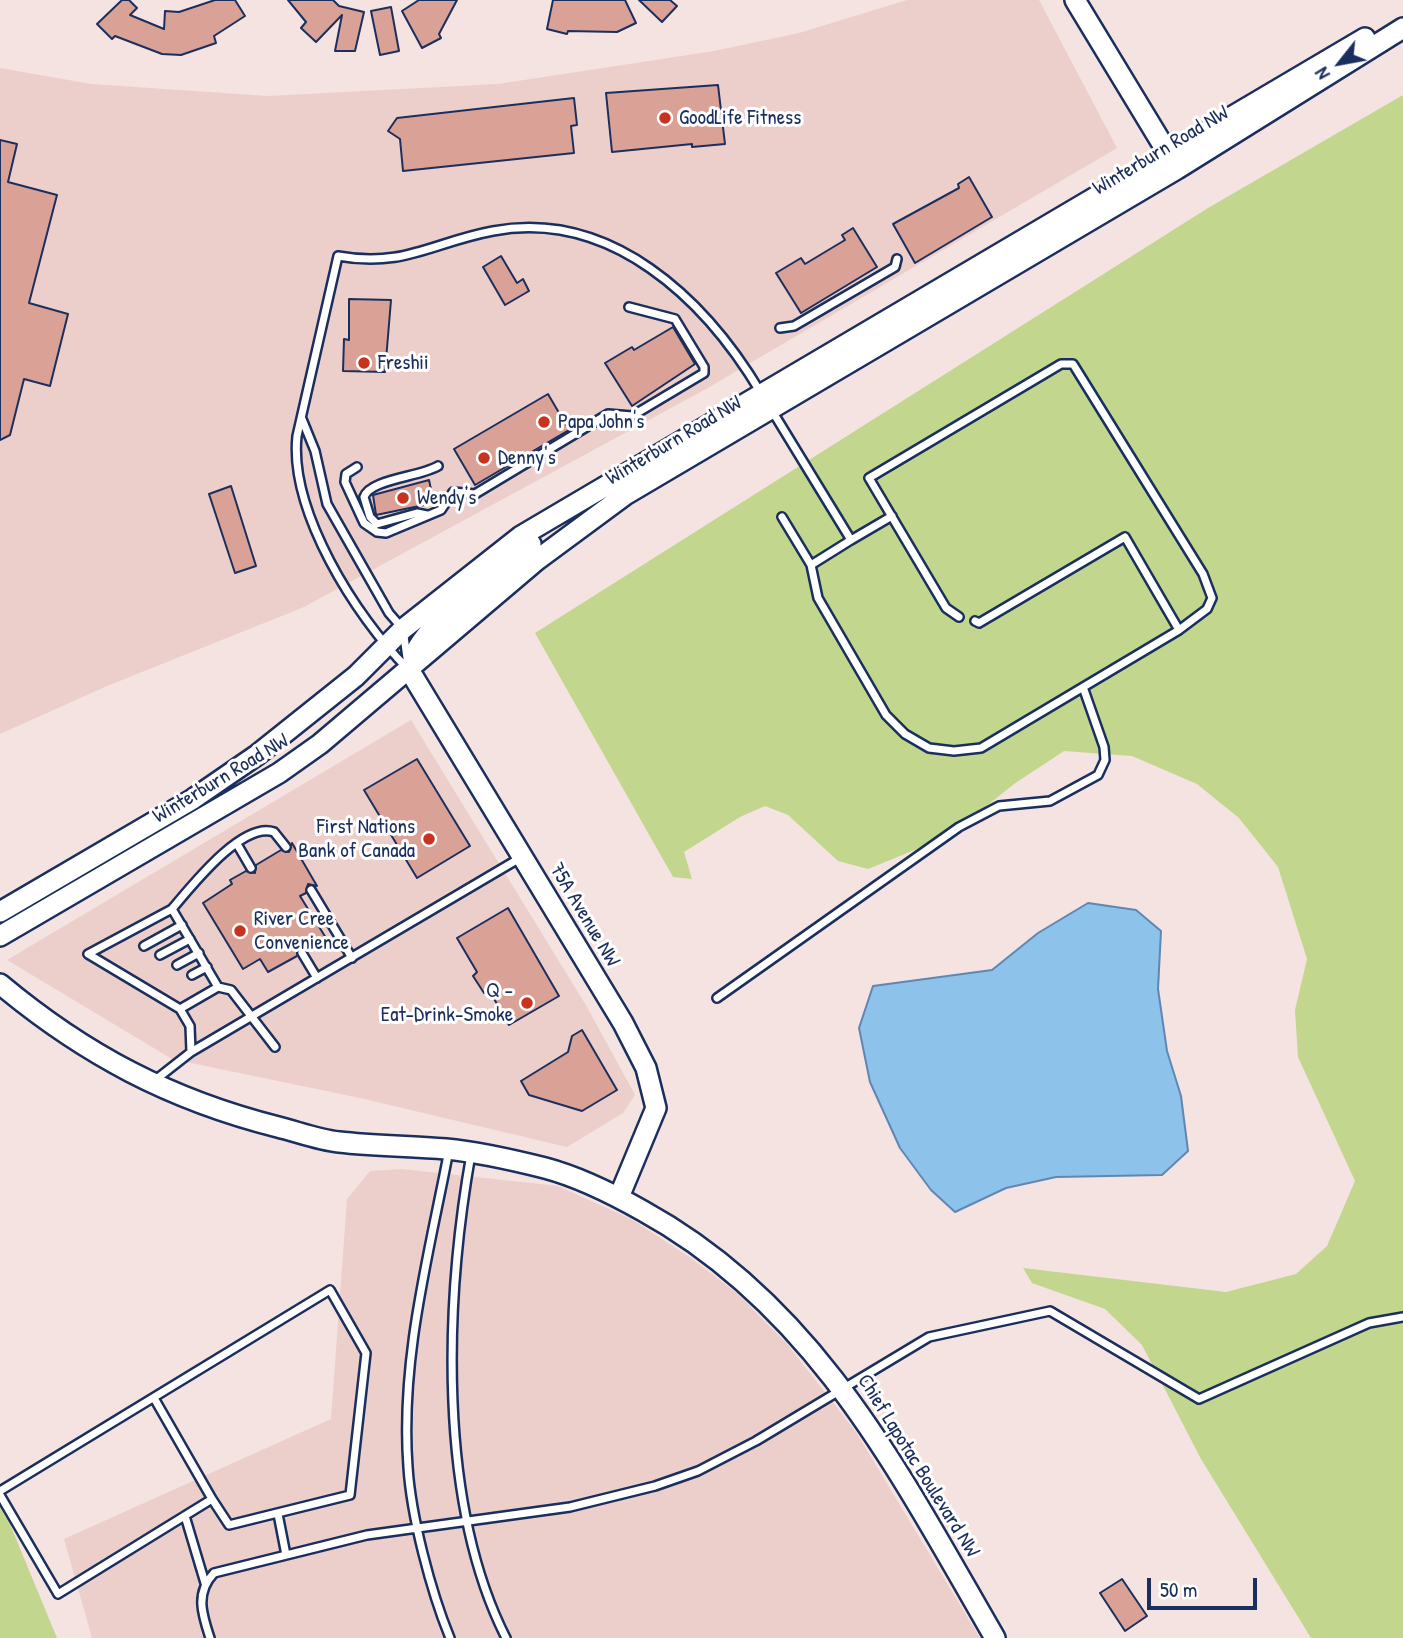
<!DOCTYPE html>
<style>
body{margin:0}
#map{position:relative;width:1403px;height:1638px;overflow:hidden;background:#f4e3e0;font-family:"Patrick Hand",sans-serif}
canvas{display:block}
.north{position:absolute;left:1305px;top:28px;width:70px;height:70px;-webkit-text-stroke:5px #fff;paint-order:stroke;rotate:239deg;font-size:19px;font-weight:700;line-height:28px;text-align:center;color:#1b2f5e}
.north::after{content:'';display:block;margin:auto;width:24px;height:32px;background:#1b2f5e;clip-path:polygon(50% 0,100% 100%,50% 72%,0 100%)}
.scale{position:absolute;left:1147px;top:1578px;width:110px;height:32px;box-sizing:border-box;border:4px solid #1b2f5e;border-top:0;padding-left:9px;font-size:21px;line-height:24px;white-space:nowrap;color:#1b2f5e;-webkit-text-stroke:5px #fff;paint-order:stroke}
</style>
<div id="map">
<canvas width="1403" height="1638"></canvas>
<div class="north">N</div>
<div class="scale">50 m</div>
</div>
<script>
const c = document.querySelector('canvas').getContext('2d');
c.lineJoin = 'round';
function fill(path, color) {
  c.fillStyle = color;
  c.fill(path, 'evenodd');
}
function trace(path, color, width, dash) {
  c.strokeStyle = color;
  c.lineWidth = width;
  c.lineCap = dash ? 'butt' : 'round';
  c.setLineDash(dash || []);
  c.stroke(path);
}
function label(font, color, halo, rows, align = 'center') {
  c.font = font + ' "Patrick Hand",sans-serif';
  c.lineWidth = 6;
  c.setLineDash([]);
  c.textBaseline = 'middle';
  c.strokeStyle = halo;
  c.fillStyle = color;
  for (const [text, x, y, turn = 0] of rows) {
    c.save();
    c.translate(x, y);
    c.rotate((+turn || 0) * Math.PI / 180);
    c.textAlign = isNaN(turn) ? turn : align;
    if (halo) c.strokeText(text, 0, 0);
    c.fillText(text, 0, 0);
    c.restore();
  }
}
const built = new Path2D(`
 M907,0H1039L1117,148L706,389L304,607L107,686L0,734V68L91,84L268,96L498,84L714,51L799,33Z
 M411,720L587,1007L635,1095L623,1113L567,1147L360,1098L172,1059L7,960Z
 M402,1169L558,1186L631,1219L691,1258L738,1294L787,1344L856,1432L980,1638H92L64,1539L331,1419L347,1199L370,1171Z`);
const green = new Path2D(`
 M1403,95V1638H1311L1201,1459L1142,1345L1105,1309L1032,1283L1023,1268L1226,1292L1296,1274L1327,1246L1355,1181L1298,1057L1295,1010L1307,959L1278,867L1239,818L1197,784L1132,756L1064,751L1014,784L969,820L922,847L868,869L838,861L788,815L765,806L740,817L684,852L692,879L673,877L535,633L1208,208Z
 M0,1500L57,1638H0Z`);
const water = new Path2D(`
 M1088,903L1136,910L1161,931L1158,989L1167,1051L1181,1096L1188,1151L1162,1175L1056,1177L1006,1188L955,1212L931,1190L900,1148L870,1082L859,1028L873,986L992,970L1038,933Z`);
const building = new Path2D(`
 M122,0H129L137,8L130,15L164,29L165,11L179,12L215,0H235L245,16L214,36L216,43L181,55L162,54L115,36L112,39L97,24Z
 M288,0H333L339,6L364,12L355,51H335L342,15L316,42L301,28L306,22Z
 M419,0H457L439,34L441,38L422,48L402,11Z
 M553,0H625L636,23L617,32L568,31L567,34L547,29Z
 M639,0H670L677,6L662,22Z
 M391,7L399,51L380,55L371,11Z
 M718,85L725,144L692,147V144L612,152L606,93Z
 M574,98L577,125L571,126L574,153L403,171L400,139L388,131L397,118Z
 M0,140L17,144L8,182L57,195L29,303L68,314L50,386L24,379L10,435L0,440Z
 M969,177L992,217L915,263L893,224L959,188L958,184Z
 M853,228L877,267L801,313L776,273L801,258L805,264L845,240L842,235Z
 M501,256L517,283L523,279L529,291L505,305L483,267Z
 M349,299L391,300L385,372L343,371L344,339L349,340Z
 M673,327L695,364L632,406L605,363L632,347L634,350Z
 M548,394L569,430L475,485L454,449Z
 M429,480L434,503L376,515L373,495Z
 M231,486L256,566L235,573L209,494Z
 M417,759L470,846L417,878L364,790Z
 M292,843L317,886L308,884L306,893L300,896L326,938L307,949L299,947L297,956L268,972L260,959L243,969L203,903L232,884L230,880L246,871L255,873L256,865L281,850L289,852Z
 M508,908L559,996L509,1025L489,990L484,993L473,976L477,972L457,938Z
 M582,1030L617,1090L582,1111L529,1095L521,1081L568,1052L572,1036Z
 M1122,1579L1147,1616L1125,1631L1100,1593Z`);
const lane = new Path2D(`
 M780,328L794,326L895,267L897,259
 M771,409L851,540L811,565L818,598L886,715L905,734L929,748L954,751L981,748L1179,630L1207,609L1212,598L1203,574L1073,364H1061L869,478L946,608L959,617
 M302,419L315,451L327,504L389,613L403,629L407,658
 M357,467L346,474L345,482L364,523L377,532L386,533L441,510L453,492L475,494L608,414L632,416L704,373V367L675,319L629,307
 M427,515L417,513L377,524L370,517L364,497C370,479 420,477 438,466
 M782,517L811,565
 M851,540L892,516
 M975,621L979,623L1125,537L1179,630
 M407,668C356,617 289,511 297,436L338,256C404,268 433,242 493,231C611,209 705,299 761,393
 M237,844L251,868
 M311,890L352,958
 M172,909L88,954L180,1009L218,987
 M144,946L182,925
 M302,953L317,978
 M160,955L190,939
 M177,965L199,953
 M192,975L207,967
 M717,998L959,827L999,806L1050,801L1098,775L1105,760L1104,747L1083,687
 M180,1009L190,1026L191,1052
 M275,1047L231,990L218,987L172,909C191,887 242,821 274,832L286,847
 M154,1081L191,1052L520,858
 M449,1150C429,1254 400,1360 408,1467C411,1516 431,1592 450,1638
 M471,1154C445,1301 437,1502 506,1638
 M154,1398L212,1499
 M0,1491L330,1290L366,1353L350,1495L229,1525L212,1499L58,1594L0,1495
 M278,1514L286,1555
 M185,1516L205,1583
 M210,1638C202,1614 195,1593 214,1573L367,1535L570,1507L655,1486L698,1471L756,1441L929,1337L1050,1311L1199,1399L1369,1323L1403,1317`);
const secondary = new Path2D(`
 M1075,0L1175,165
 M414,655C428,620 501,570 531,544
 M408,668L623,1023L646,1068L656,1108L619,1197
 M0,912L193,799L257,755L356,676L403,629L521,536L1365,38
 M0,936L279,773L320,744L537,560L625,495L1177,169L1403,28
 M0,984C85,1055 171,1100 278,1127C298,1132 319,1140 339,1142C375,1146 411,1146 446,1149C479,1152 513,1160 545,1168C579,1177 613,1194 643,1211C816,1306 900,1474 995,1638`);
const markers = [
 [665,118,7,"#c8321e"],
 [364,363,7,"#c8321e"],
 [544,422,7,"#c8321e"],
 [484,458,7,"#c8321e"],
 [403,498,7,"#c8321e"],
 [429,839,7,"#c8321e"],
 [240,931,7,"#c8321e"],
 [527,1003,7,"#c8321e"]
];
const poiNames = [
 ["GoodLife Fitness",679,118],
 ["Freshii",378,363],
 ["Papa John's",558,422],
 ["Denny's",498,458],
 ["Wendy's",417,498],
 ["First Nations",415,827,"right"],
 ["Bank of Canada",415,851,"right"],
 ["River Cree",254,919],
 ["Convenience",254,943],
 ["Q -",513,991,"right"],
 ["Eat-Drink-Smoke",513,1015,"right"]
];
const streetNames = [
 ["Winterburn Road NW",1161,151,-31],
 ["Winterburn Road NW",674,441,-31],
 ["Winterburn Road NW",221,779,-31],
 ["75A Avenue NW",584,915,59],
 ["Chief Lapotac Boulevard NW",918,1466,58]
];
fill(built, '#eccfca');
fill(green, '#c2d78d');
fill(water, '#8dc2ea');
trace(water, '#5f87b2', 2);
fill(building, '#daa196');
trace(building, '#1b2f5e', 2);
trace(lane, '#1b2f5e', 12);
trace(secondary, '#1b2f5e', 24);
trace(lane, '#fff', 7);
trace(secondary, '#fff', 19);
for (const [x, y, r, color] of markers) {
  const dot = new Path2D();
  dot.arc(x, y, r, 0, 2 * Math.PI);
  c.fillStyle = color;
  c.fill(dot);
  trace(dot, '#fff', 2.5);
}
label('21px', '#1b2f5e', '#fff', poiNames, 'left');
label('21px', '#1b2f5e', '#fff', streetNames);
</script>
